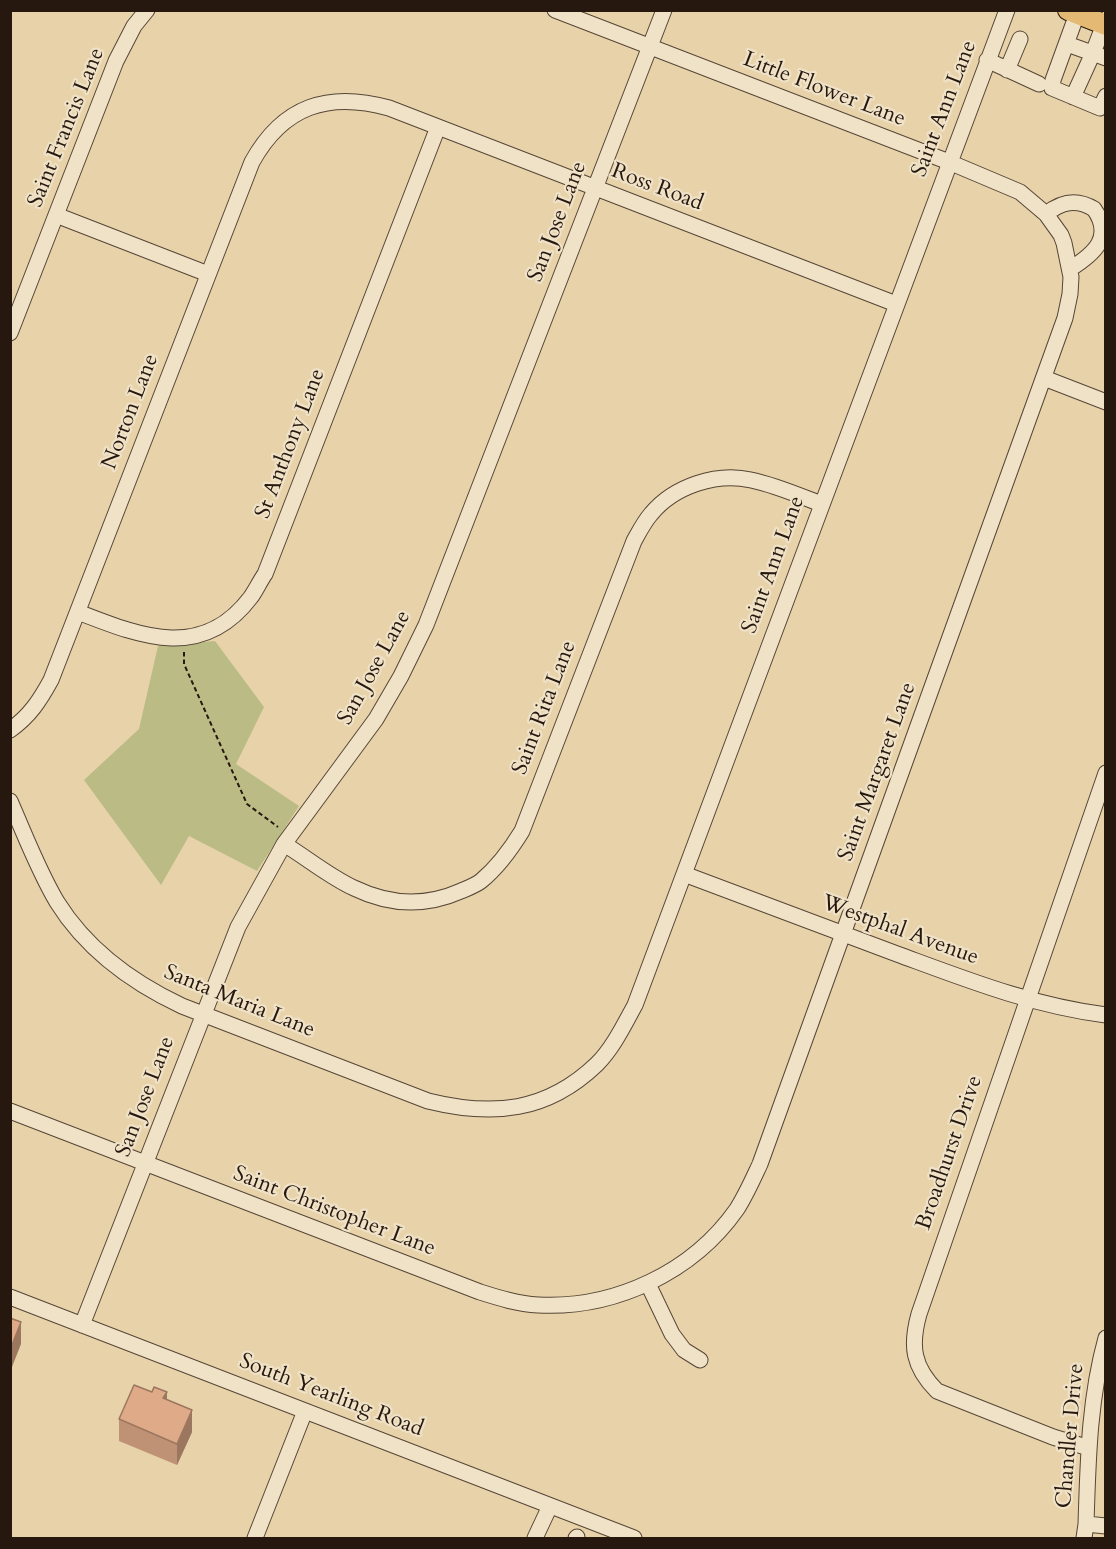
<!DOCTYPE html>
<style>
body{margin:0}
#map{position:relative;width:1116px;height:1549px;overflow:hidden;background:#e7d2a9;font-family:Cardo,serif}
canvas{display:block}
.frame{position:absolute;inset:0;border:12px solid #27180f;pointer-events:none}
</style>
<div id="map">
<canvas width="1116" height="1549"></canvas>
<div class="frame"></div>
</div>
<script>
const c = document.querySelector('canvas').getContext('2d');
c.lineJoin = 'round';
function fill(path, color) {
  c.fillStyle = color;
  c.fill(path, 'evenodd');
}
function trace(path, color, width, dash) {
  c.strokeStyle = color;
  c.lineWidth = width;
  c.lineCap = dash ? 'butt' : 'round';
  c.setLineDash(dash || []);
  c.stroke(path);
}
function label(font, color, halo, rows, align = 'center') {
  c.font = font + ' Cardo,serif';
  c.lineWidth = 4.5;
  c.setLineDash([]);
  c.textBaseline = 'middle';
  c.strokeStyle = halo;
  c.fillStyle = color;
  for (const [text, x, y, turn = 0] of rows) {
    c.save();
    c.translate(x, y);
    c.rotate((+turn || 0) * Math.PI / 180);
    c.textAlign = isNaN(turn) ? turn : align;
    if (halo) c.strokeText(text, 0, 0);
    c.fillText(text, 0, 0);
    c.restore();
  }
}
const green = new Path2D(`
 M215,641L264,707L236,764L299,806L257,871L189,836L161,885L84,780L139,729L158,646Z`);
const path = new Path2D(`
 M184,652V664L247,804L278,827`);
const minor = new Path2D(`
 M1077,14L1053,80L1052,88L1100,108L1106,96
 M1067,44L1106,58
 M987,60L1039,84
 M1007,70L1020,39
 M1073,97L1093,53L1106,19
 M1046,214C1061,202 1076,198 1094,209C1114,237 1094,254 1070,269
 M56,215L208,274
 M10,333L116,61L134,26L147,10
 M1044,378L1106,402
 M78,612C140,636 202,662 251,597C256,590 260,581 265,574L438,127
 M10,730C30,716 40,700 51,680L252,162C283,106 328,91 389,108L896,304
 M10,801C25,835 38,870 57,902C87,950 131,982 182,1006L428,1101C493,1117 547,1112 597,1064C613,1048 624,1025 635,1005L1007,10
 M284,844C307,858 330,877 354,888C389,905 425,907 461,891C468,888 476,885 481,881C498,867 511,849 522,831L634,541C639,532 644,522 651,514C674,486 717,472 751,480C775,485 798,495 821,504
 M684,874C755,901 826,927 897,954C965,979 1033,1006 1106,1015
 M10,1111L480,1292C499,1298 518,1304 538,1305C615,1309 693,1272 737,1209C746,1195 753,1179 760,1164L1065,318L1070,294L1071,277L1064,243L1061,235L1046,214L1020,192L949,162L555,10
 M648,1284L672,1334L684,1350L700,1360
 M10,1297L634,1538
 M82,1325L238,927L284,844L376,719L401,676L426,625L664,10
 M1089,1448L1053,1437L937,1391C913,1367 910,1346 919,1314L1106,773
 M1086,1524L1106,1526
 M255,1538L305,1411
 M535,1538L550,1506
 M576,1538L577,1537
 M1084,1538L1086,1524C1088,1461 1089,1399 1106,1338`);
const major = new Path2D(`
 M1068,10L1106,25`);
const wall = new Path2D(`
 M167,1400L192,1432L177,1465L119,1441V1419Z`);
const shadedWall = new Path2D(`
 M21,1322V1344L10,1372V1350Z
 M167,1392V1414L163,1398Z
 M192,1410V1432L177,1465V1444Z`);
const building = new Path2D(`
 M10,1318L21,1322L10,1350Z
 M134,1385L152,1392L154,1387L167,1392L163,1398L192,1410L177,1444L119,1419Z`);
const streetNames = [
 ["Little Flower Lane",824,90,21],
 ["Saint Ann Lane",945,109,-69],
 ["Saint Francis Lane",67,128,-68],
 ["Ross Road",657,188,21],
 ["San Jose Lane",558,222,-69],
 ["Norton Lane",131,412,-69],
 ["St Anthony Lane",291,444,-69],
 ["Saint Ann Lane",774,565,-70],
 ["San Jose Lane",375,668,-61],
 ["Saint Rita Lane",545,708,-69],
 ["Saint Margaret Lane",878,772,-70],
 ["Westphal Avenue",900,931,20],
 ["Santa Maria Lane",239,1002,22],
 ["San Jose Lane",146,1097,-69],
 ["Broadhurst Drive",950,1153,-71],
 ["Saint Christopher Lane",334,1212,21],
 ["South Yearling Road",331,1396,21],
 ["Chandler Drive",1071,1436,-85]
];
fill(green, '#babb85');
trace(minor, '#574636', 17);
trace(major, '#27180f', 22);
trace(path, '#27180f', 2, [4.5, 3]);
trace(minor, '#efe2c7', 15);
trace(major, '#e4b974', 20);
fill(wall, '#c09275');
fill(shadedWall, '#9c775f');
fill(building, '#dfaa88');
trace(building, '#9c775f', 1.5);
label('22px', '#27180f', '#efe2c7', streetNames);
</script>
